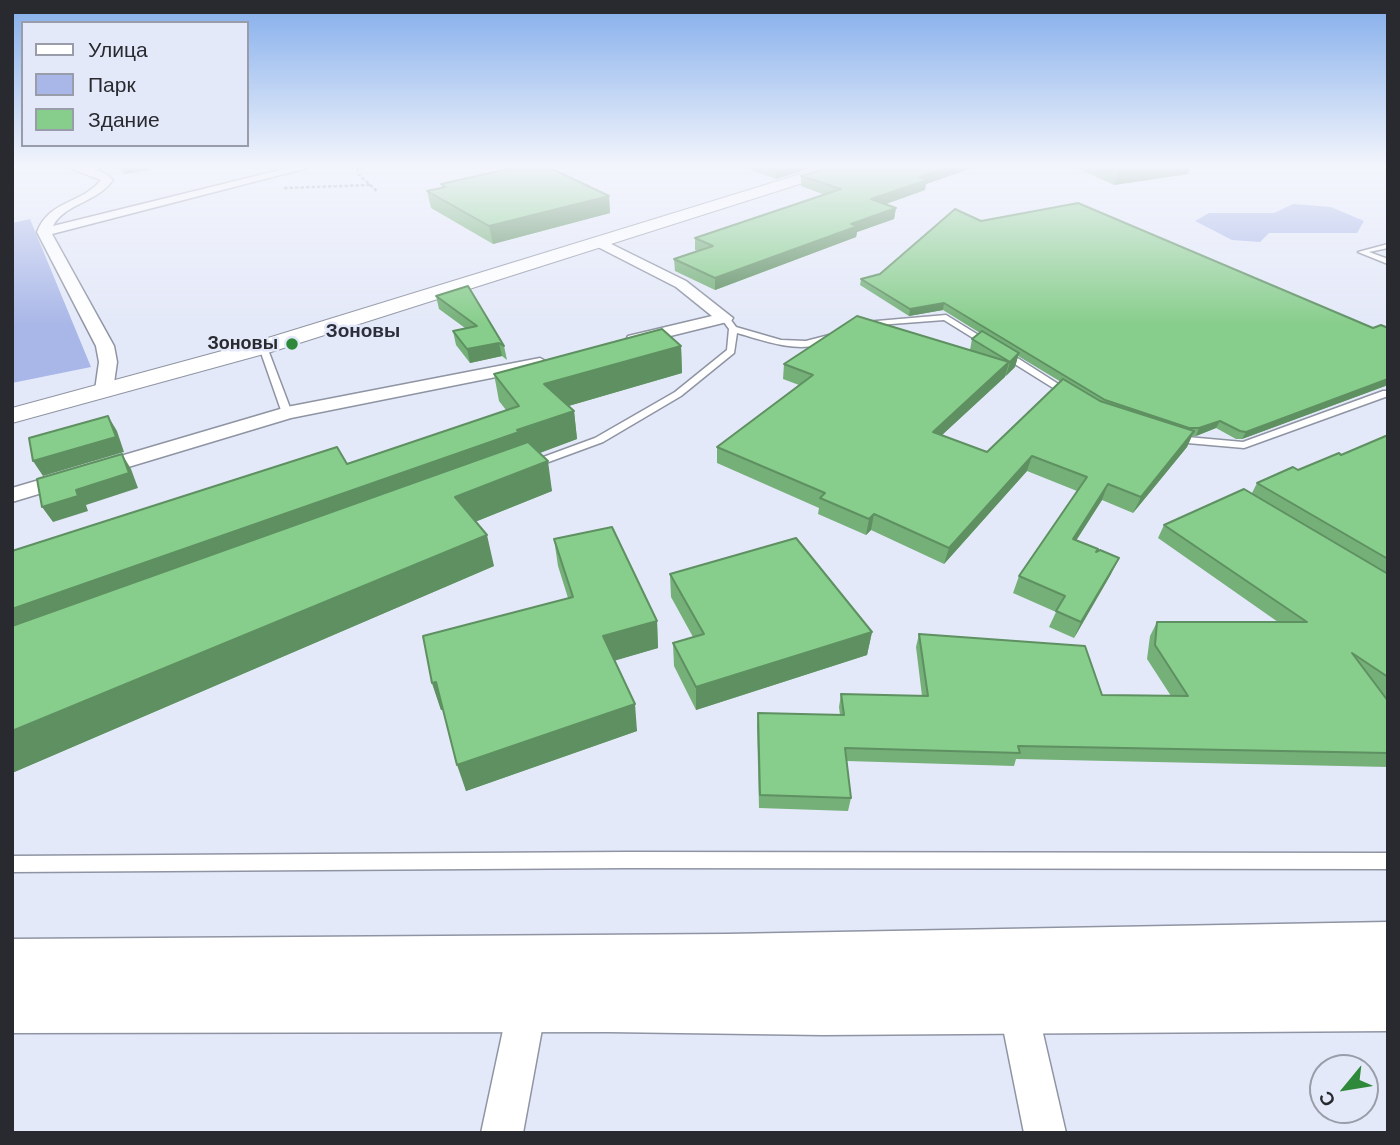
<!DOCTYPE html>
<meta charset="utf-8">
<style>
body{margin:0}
#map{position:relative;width:1400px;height:1145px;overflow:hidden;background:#e4e9f9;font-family:Helvetica,sans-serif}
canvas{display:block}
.frame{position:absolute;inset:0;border:14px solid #282a30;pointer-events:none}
.legend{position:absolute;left:21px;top:21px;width:228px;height:126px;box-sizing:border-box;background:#e4e9f9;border:2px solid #999da9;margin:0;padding:9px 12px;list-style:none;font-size:21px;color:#282a30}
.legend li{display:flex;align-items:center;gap:14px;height:35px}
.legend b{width:35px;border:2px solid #999da9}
.north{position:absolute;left:1309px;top:1054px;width:70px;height:70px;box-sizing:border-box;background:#e4e9f9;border:2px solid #999da9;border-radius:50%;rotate:240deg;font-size:19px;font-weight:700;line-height:28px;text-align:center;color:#282a30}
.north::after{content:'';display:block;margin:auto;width:24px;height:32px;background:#2e893a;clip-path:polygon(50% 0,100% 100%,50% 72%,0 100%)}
</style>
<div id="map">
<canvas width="1400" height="1145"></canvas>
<div class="frame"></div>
<ul class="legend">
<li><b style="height:9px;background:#fff"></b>Улица</li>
<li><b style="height:19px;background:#a9b7e8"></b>Парк</li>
<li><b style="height:19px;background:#87cd8b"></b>Здание</li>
</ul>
<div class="north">С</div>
</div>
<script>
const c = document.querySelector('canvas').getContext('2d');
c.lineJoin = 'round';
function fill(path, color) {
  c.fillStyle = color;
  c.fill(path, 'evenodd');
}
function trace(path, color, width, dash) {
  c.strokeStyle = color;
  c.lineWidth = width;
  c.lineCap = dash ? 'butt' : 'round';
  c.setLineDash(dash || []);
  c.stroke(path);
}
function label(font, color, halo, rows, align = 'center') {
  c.font = font + ' Helvetica,sans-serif';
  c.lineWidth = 5;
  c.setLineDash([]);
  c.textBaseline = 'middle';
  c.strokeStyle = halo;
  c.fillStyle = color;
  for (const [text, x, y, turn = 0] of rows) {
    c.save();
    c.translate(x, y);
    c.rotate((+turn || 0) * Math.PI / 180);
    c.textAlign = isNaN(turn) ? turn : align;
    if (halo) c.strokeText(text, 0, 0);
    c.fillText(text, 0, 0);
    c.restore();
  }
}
const green = new Path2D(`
 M1293,204L1331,207L1364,221L1357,233H1269L1260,242L1232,240L1195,221L1209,213H1274Z
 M30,219L91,367L12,383V223Z`);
const path = new Path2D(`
 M368,165L358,168L357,173L378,192
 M284,188L370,185`);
const service = new Path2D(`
 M100,165H110L86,172L83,170Z
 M1388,244V248L1369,252L1388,259V264L1358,252Z
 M946,315L993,344L986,346L944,320L865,326L861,324L865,322Z
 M722,316H728L736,327L781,340L806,341L829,335L833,338C806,357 766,341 737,333L734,353L681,396L603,442L535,467H527L526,465L527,463L595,438L675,392L727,350L729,329L721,318Z
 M260,345L267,347L292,413L290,415L287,416L282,413L259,347Z
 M1005,351L1008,352L1074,394L1072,396H1066L1002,356V352Z
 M1383,391H1388V396L1244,448L1176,442L1171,439L1176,436L1243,442Z
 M627,852L1388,853V869L627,868L12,872V856Z`);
const minor = new Path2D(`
 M61,165C78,165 102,167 113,180C96,203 64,204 53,226L300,165H319L52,234L114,346L117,362L113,390L104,396L95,390L99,362L96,346L37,232C49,200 82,204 101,180Z
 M599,238L686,281L733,318L731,321L634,345L628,344L626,340L628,336L712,316L676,287L594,245V239Z
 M540,358L549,363L546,367L291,418L12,502V488L287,407Z
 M528,983L542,988L547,1002L523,1133H481L509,1002L514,988Z
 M1017,984L1031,989L1036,1003L1066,1133H1024L998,1003L1003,989Z`);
const tertiary = new Path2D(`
 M830,165H852L850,168L271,352L12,423V408L255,342Z`);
const trunk = new Path2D(`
 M1388,922V1031L823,1035L608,1032L12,1033V939L727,934Z`);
const wall = new Path2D(`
 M114,165H148L150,170L125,174Z
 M737,165H821L776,179Z
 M838,165H970L969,169L926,184L925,190L886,204L896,208L894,219L857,232L856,237L715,290L675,271L674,259L699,251L695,250V238L825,195L801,186V176Z
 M1070,165H1191L1188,174L1114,185Z
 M441,184L609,196L610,213L493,244L431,208L427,191L442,188Z
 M981,221L1373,328H1388V385L1242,439H1236L1216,428L1196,436H1192L1187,447L1133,513L1102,500L1076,541L1097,551L1111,574L1074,638L1049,627L1056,612L1013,593L1019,576L1077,491L1027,471L944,564L871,530L866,535L818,514L819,508L717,463V447L799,385L783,379L784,364L970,350L972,339L980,333L943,310L909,316L860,285L861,279L880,274ZM1018,356L1061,382L987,452L942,435L1015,367Z
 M436,296L504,346L507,360L502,356L470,363L456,345L453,331L465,328L439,309Z
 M681,346L682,373L568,406L574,411L577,439L540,453L552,491L475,522L494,566L12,773V551L347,464L506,410L499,401L494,374Z
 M1388,435V699L1385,697L1388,701V767L1016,759L1014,766L847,761L851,798L848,811L759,808L757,726L758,713L840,715L839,707L841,694L922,696L916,647L919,634L1102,695L1171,696L1147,659L1150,636L1157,622H1278L1158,538L1164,525L1252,493L1257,483L1341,455Z
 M554,539L657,621L658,648L615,660L637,731L466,791L443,709L441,710L432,683L568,598L558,566Z
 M670,574L872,632L867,655L696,710L674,666L673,643L693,637L671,597Z`);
const shadedWall = new Path2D(`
 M130,165H148L150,170L125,174L121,167Z
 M789,165H821L776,179L777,169Z
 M955,165H970L969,169L926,184L925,190L869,210L871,199L919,177Z
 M1144,165H1191L1188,174L1114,185L1120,168Z
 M609,196L610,213L493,244L489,226Z
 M896,208L894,219L857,232L856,237L715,290V278L851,224Z
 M944,303L943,310L909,316L910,309Z
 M499,343L502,356L470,363L467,349Z
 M681,346L682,373L548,412L544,384Z
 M1019,353L1015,367L1006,376L1010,362Z
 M1009,362L1005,377L929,447L933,432Z
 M1388,379V385L1242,439L1246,432Z
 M574,411L577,439L12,649V609Z
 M108,416L117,431L124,452L43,476L33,461Z
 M1220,421L1216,428L1196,436L1199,428Z
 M1194,431L1187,447L1133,513L1141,497Z
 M122,454L131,469L138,488L86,505L88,511L53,522L42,507Z
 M1032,456L1027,471L944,564L949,548Z
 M548,461L552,491L462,527L455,497Z
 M1108,484L1102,500L1066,556L1073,539Z
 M874,514L871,530L866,535L869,519Z
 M487,535L494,566L12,773V731Z
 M1119,558L1111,574L1074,638L1081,622Z
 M657,621L658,648L607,663L603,636Z
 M872,632L867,655L696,710V687Z
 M436,682L446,709L441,710L432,683Z
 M635,704L637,731L466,791L457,765Z`);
const building = new Path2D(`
 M526,165H544L609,196L489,226L427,191L446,187L441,184Z
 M766,165H789L777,169Z
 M838,165H955L919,177L927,180L871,199L896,208L851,224L858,226L715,278L674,259L713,246L695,238L841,189L801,176Z
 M1111,165H1144L1120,168Z
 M1078,203L1373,328L1381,325L1388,328V379L1246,432L1240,431L1220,421L1199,428H1189L1105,400L944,303L910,309L861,279L880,274L955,209L981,221Z
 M468,286L504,346L499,343L467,349L453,331L477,326L436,296Z
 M857,316L1009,362L933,432L987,452L1063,379L1100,401L1194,431L1141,497L1108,484L1073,539L1098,549L1096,552L1100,550L1119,558L1081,622L1056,611L1065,596L1019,576L1087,477L1032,456L949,548L874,514L869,519L820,498L825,493L717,447L813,375L784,364Z
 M662,329L681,346L544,384L574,411L517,430L519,432L12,609V551L337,447L347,464L519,406L494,374Z
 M982,331L1019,353L1010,362L972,339Z
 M108,416L116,437L33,461L29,438Z
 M1388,435V559L1257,483L1293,467L1298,470L1339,453L1341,455Z
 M528,442L548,461L455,497L487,535L12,731V626Z
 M122,454L129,473L76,490L78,496L42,507L37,479Z
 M1244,489L1388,574V677L1352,653L1388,701V753L1018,746L1020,753L845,748L851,798L760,795L758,713L844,715L841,694L928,696L919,634L1085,646L1102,695L1188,696L1155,645L1157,622H1307L1164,525Z
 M612,527L657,621L603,636L635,704L457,765L436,682L432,683L423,636L573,597L554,539Z
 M796,538L872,632L696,687L673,643L704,634L670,574Z`);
const markers = [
 [292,344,7,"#2e893a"]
];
const farPoinames = [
 ["Зоновы",278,344]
];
const farNeighbourhoodnames = [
 ["Зоновы",363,332]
];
fill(green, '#a9b7e8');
trace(service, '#8f94a3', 3);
trace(minor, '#8f94a3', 3);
trace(tertiary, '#8f94a3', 2);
trace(trunk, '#8f94a3', 3);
trace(path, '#888c97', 2.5, [3.5, 2]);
fill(service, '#fff');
fill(minor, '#fff');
fill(tertiary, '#fff');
fill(trunk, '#fff');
fill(wall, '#74b078');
fill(shadedWall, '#5e9061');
fill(building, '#87cd8b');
trace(building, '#5e9061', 2);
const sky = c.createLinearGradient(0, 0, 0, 325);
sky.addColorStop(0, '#83adeb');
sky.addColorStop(0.51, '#f3f5fc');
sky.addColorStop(1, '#f3f5fc00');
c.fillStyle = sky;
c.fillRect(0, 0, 1400, 325);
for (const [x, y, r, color] of markers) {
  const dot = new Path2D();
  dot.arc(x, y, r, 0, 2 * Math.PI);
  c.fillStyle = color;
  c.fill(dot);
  trace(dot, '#e4e9f9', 2.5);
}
label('bold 18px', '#282a30', '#e4e9f9', farPoinames, 'right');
label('bold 19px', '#2c2f3b', '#e4e9f9', farNeighbourhoodnames);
</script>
